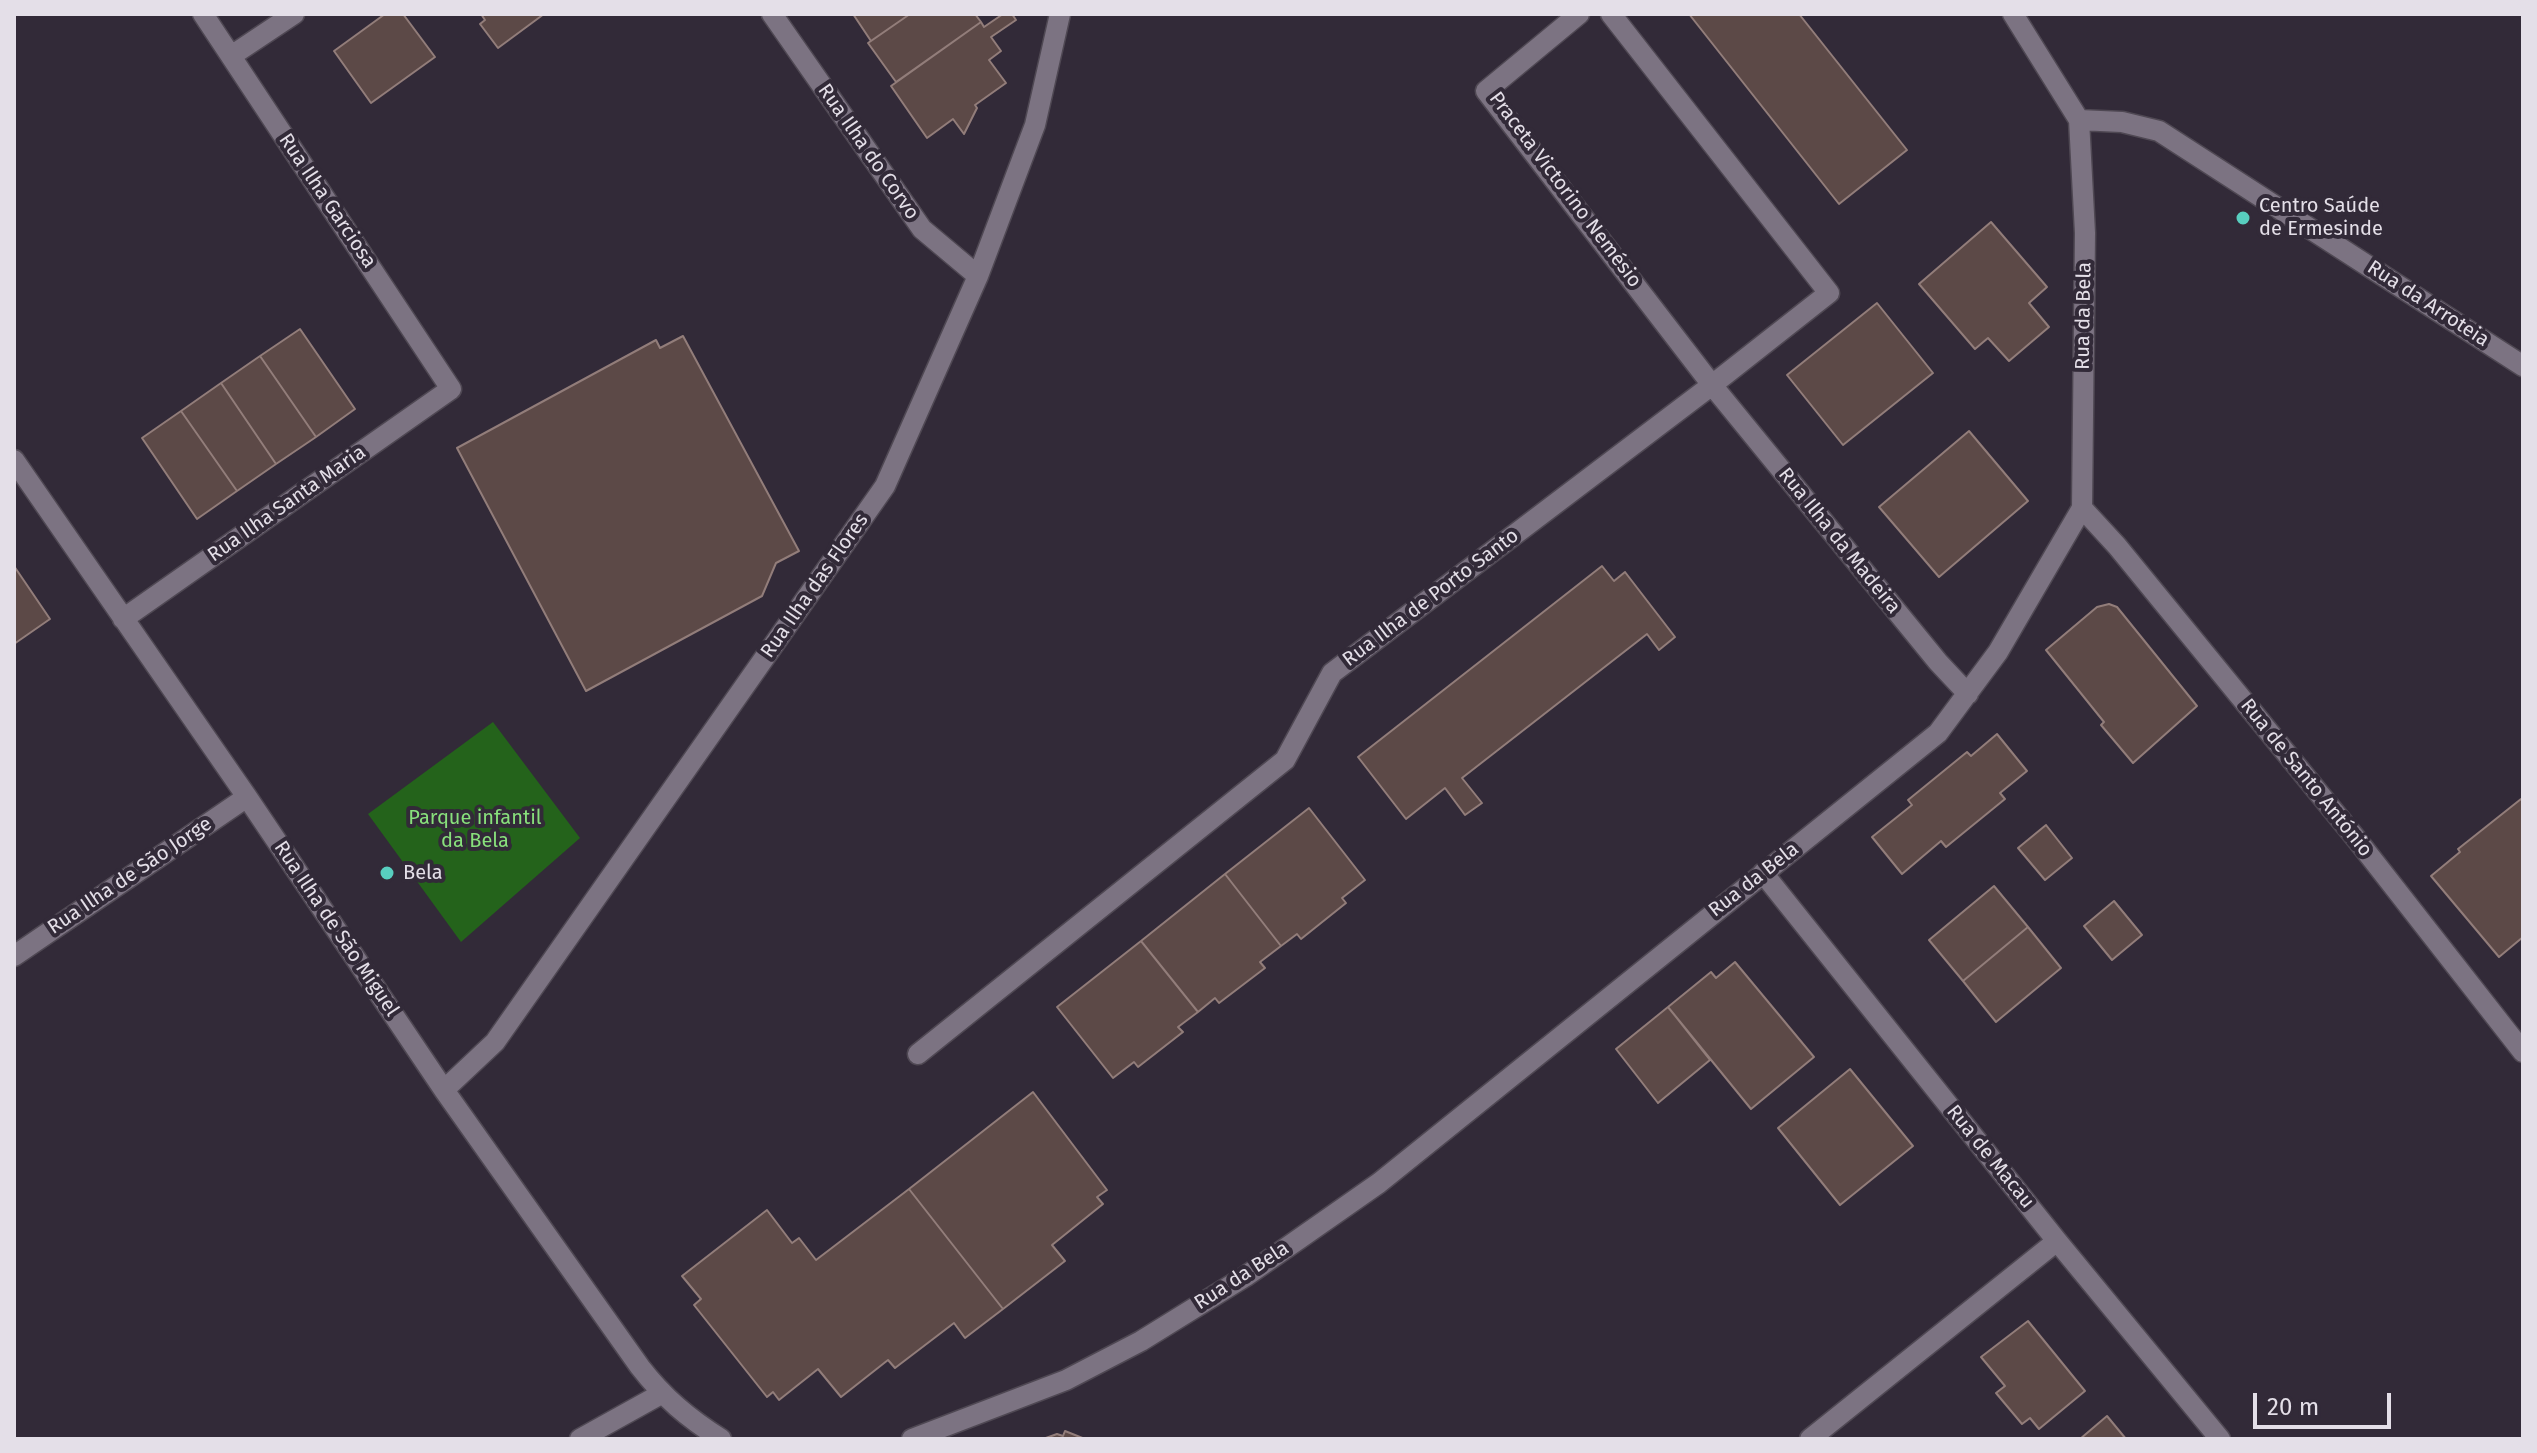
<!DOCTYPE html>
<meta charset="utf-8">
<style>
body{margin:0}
#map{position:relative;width:2537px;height:1453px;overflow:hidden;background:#322a38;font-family:"Fira Sans",sans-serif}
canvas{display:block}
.frame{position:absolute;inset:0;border:16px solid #e4dfe8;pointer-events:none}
.scale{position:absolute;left:2253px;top:1393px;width:138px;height:36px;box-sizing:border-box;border:4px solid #e4dfe8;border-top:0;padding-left:10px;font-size:24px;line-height:28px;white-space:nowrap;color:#e4dfe8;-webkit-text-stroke:6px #322a38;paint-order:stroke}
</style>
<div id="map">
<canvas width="2537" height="1453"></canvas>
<div class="frame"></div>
<div class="scale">20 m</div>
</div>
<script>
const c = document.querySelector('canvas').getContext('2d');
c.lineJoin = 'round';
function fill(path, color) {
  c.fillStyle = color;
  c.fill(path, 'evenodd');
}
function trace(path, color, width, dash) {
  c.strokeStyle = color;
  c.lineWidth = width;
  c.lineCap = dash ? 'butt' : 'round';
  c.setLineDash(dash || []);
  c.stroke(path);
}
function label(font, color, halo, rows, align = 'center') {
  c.font = font + ' "Fira Sans",sans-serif';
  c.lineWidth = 8;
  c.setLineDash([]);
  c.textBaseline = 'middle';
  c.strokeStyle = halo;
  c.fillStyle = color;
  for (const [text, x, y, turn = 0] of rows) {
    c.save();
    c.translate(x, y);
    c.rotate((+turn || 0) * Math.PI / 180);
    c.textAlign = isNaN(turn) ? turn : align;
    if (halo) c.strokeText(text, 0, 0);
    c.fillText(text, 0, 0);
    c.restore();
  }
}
const green = new Path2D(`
 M493,722L580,838L461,942L368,814Z`);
const building = new Path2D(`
 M385,14H403L435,57L371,103L334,51Z
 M481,14H544L498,48L480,24L485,20Z
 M853,14H910L871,41Z
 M910,14H975L981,22L896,82L868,43Z
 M1003,14H1012L1016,20L991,37L1001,51L989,60L1006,83L975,105L977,108L964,134L953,119L927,138L891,86L981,22L984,27Z
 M1689,14H1799L1907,150L1839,204Z
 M1991,222L2047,287L2029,303L2049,327L2009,361L1988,338L1975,349L1919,284Z
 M1877,303L1933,373L1843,445L1787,375Z
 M300,329L355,409L316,437L260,356Z
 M683,336L799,551L776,563L762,596L586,691L457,448L656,340L660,348Z
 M260,356L316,437L276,464L221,383Z
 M221,383L276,464L237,491L181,411Z
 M181,411L237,491L197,519L142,438Z
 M1969,431L2028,501L1939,577L1879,507Z
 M14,566L50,619L14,644Z
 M1602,566L1614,581L1625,572L1675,637L1659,650L1647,634L1462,778L1482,803L1465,815L1445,788L1406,819L1358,757Z
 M2109,604L2117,607L2197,706L2133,763L2101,725L2104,722L2046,650L2097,607Z
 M1997,734L2027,771L2000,793L2005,799L1946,847L1941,841L1902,874L1872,837L1912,805L1908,800L1967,752L1971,756Z
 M2521,799L2523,802V937L2499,957L2431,876L2460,852L2458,849Z
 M1309,808L1365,880L1342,898L1346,903L1301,939L1297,934L1281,946L1225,874Z
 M2046,825L2072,858L2045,880L2018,848Z
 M1225,874L1281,946L1260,962L1265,968L1219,1003L1215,998L1198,1012L1141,941Z
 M1994,886L2028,927L1963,981L1929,940Z
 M2114,901L2142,935L2112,960L2084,926Z
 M2028,927L2061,968L1996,1022L1963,981Z
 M1141,941L1198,1012L1178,1027L1183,1032L1138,1067L1134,1062L1113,1078L1057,1007Z
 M1735,962L1814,1057L1751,1109L1668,1007L1711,972L1716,978Z
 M1668,1007L1710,1060L1658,1103L1616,1049Z
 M1850,1069L1913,1146L1840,1205L1778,1128Z
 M1033,1092L1107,1190L1097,1197L1103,1204L1052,1245L1065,1261L1003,1309L909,1189Z
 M909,1189L1003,1309L965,1338L954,1323L895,1368L888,1360L841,1397L818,1369L779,1400L773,1392L767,1397L694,1305L701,1299L682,1276L767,1210L792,1243L799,1238L816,1260Z
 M2028,1321L2085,1391L2039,1429L2030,1418L2022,1424L1996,1393L2005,1386L1981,1357Z
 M2107,1416L2126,1439H2080Z
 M1065,1431L1085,1439H1043L1057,1434L1063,1436Z`);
const minor = new Path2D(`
 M772,14L922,229L978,276
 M1579,14L1486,91L1712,385L1938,662L1968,694
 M231,56L294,14
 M2079,120L2122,122L2159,131L2523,366
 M14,460L247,797L444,1090L640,1367C664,1398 688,1418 721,1439
 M2082,508L2117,546L2358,841L2523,1052
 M123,619L451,389L203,14
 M1763,873L2057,1241L2220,1439
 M14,956L247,797
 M918,1054L1285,760L1332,673L1712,385L1829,293L1611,14
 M444,1090L495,1042L885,486L978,276L1035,125L1060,14
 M580,1439L661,1394
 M912,1439L1066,1380L1141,1341L1246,1276L1379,1183L1938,733L1998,652L2082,508L2085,233L2079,120L2013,14
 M1810,1439L2057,1241`);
const markers = [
 [2243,218,8,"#58cebf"],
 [387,873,8,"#58cebf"]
];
const streetNames = [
 ["Rua Ilha do Corvo",868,152,55],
 ["Praceta Victorino Nemésio",1565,190,53],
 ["Rua Ilha Garciosa",327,201,56],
 ["Rua da Arroteia",2428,304,33],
 ["Rua da Bela",2084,316,-89],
 ["Rua Ilha Santa Maria",287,504,-35],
 ["Rua Ilha da Madeira",1839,541,51],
 ["Rua Ilha das Flores",815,586,-55],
 ["Rua Ilha de Porto Santo",1431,598,-37],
 ["Rua de Santo António",2306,778,51],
 ["Rua Ilha de São Jorge",130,876,-34],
 ["Rua da Bela",1754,880,-38],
 ["Rua Ilha de São Miguel",336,929,56],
 ["Rua de Macau",1990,1157,51],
 ["Rua da Bela",1242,1276,-33]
];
const poiNames = [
 ["Centro Saúde",2259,206],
 ["de Ermesinde",2259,229],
 ["Bela",403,873]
];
const parkNames = [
 ["Parque infantil",475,818],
 ["da Bela",475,841]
];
fill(green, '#24631b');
fill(building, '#5c4947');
trace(building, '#927d7a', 2);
trace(minor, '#4f4853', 23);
trace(minor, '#7c7382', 20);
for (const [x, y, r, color] of markers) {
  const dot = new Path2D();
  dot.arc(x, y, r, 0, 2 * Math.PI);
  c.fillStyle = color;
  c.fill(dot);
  trace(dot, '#322a38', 3);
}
label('20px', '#e4dfe8', '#322a38', streetNames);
label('20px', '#e4dfe8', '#322a38', poiNames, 'left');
label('20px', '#88e07c', '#322a38', parkNames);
</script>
